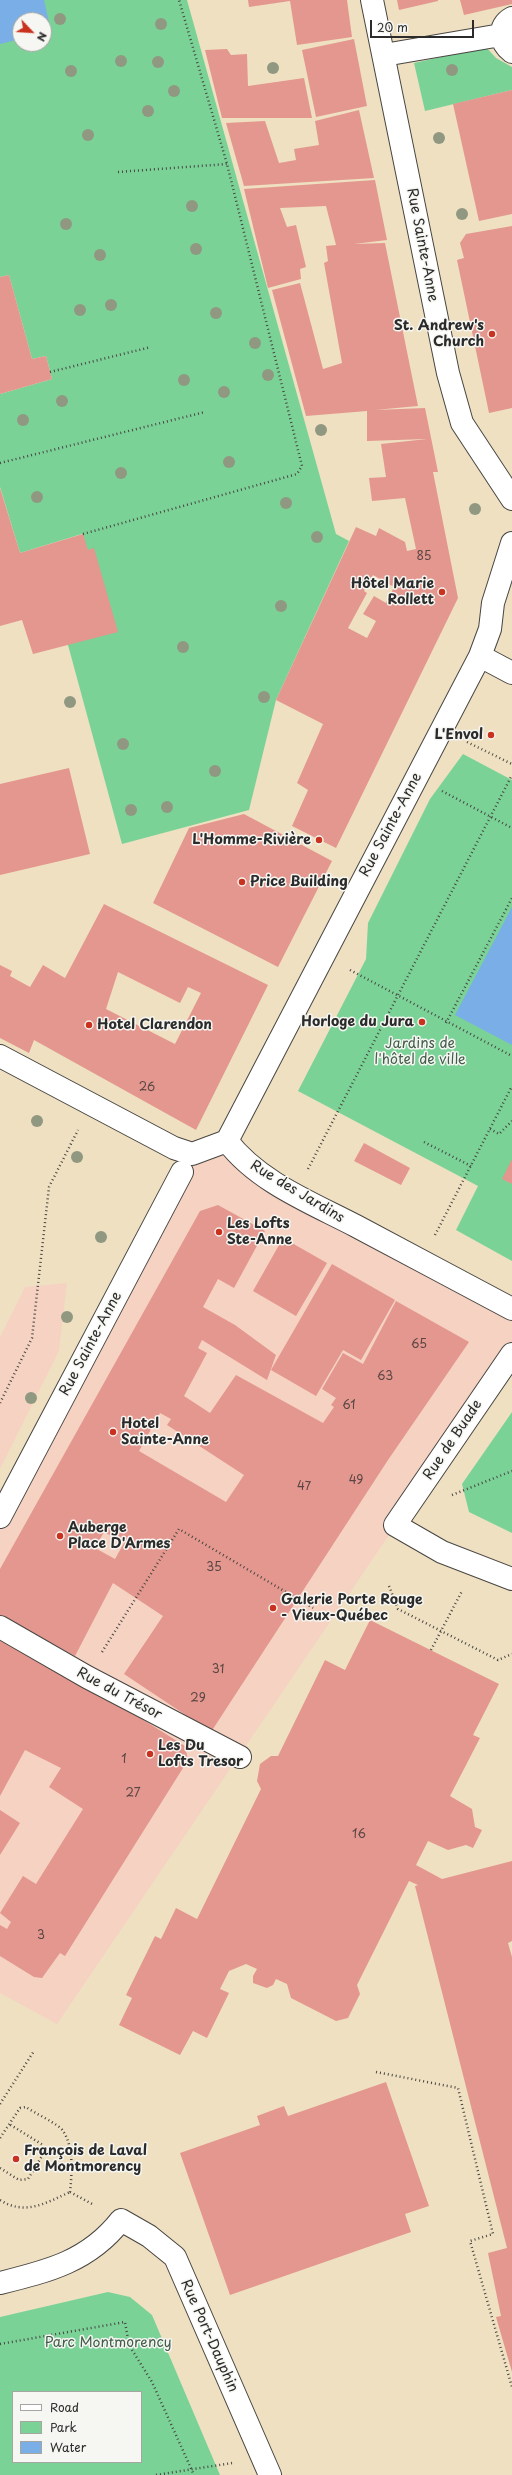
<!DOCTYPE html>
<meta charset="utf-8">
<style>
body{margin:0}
#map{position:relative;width:512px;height:2475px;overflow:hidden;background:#efe0c2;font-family:"Playpen Sans",sans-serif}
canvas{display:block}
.legend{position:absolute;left:12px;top:2391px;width:130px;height:72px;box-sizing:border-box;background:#f6f6f2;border:1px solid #a5a5a2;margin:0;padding:5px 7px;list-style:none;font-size:12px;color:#2b2b2b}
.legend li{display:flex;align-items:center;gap:8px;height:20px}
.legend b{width:20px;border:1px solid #a5a5a2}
.north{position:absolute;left:12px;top:12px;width:40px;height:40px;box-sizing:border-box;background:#f6f6f2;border:1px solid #a5a5a2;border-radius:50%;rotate:115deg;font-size:11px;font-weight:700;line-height:16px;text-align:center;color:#2b2b2b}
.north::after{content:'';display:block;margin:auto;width:14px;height:18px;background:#c8321e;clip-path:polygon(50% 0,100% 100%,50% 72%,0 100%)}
.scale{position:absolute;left:370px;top:20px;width:104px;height:18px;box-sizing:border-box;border:2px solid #2b2b2b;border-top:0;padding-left:5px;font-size:12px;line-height:14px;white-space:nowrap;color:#2b2b2b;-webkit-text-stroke:3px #f6f6f2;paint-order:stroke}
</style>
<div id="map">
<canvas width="512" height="2475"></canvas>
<ul class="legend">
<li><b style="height:5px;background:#fff"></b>Road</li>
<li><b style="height:11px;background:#7bd297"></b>Park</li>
<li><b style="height:11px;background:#79aee7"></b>Water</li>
</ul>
<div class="north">N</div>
<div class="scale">20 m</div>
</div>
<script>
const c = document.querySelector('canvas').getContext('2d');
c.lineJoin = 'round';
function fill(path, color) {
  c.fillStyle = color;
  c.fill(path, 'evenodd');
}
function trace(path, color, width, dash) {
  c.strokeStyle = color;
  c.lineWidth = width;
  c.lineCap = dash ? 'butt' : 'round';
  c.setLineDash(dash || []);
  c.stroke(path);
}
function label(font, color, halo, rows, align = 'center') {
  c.font = font + ' "Playpen Sans",sans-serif';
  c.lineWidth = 3;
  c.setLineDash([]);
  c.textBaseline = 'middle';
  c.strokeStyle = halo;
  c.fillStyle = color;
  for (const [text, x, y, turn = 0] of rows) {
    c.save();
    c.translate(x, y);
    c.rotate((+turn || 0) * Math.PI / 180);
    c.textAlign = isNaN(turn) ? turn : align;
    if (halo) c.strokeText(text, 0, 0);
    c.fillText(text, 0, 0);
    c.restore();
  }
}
const built = new Path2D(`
 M192,1154H236L512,1309V1354L57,2024L0,1993V1517Z
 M67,1283L59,1351L0,1469V1337L25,1287Z`);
const green = new Path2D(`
 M0,0H187L336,534L349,541L276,700L249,810L122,844L68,645L82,534L20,553L0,487V394L52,379L46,356L32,359L9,275L0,277ZM20,20H44V44H20Z
 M486,47L496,58L512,67V90L425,111L414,63Z
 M463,754L512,780V1261L456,1230L478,1186L298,1091L366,959L368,923L430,799Z
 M512,1412V1533L469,1512L462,1484Z
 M108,2292L130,2297L152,2315L220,2475H0V2317ZM13,2392H141V2462H13Z`);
const water = new Path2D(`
 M0,0H44L51,31L44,33V20H20V39L0,44Z
 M512,907V1045L455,1015Z`);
const building = new Path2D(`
 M248,0H347L352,37L297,45L290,1L249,7Z
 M397,0H438V1L399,10Z
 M460,0H512V4L464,15Z
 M354,39L367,106L316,117L302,50Z
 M227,49L231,55L247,54L248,86L304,78L312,118H222L205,50Z
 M512,90V214L479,221L453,104Z
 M359,110L374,178L244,186L226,123L265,121L279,163L296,160L294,149L319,145L315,121Z
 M375,180L387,240L354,244L385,243L418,406L375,410L425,408L438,472H433L458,598L336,848L292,826L308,790L297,783L323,724L276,700L356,527L376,536L379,528L405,542L407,551L416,549L405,498L372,501L369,478L386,477L381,444L427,439L367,441V411L306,416L272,290L300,283L323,369L342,363L324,263L328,261L326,246L336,245L326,206L280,208L287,227L296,225L306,267L300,269L301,279L268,288L244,189ZM373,575L394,587L386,603L374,596L363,614L376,621L367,638L348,628L367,593L364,591Z
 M512,226V408L489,413L457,260L464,258L460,243L466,234Z
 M9,275L32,359L46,356L52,379L0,394V277Z
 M0,488L20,553L83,534L88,550L94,548L118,632L33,654L22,620L0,626Z
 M69,768L90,854L0,875V784Z
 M244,814L332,861L278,967L153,903L189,828Z
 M104,904L268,985L196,1130L34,1040L29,1053L0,1038V965L12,971L10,976L30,987L43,965L65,978ZM118,972L180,1003L188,987L201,993L175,1044L106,1009Z
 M364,1143L410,1168L401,1185L354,1161Z
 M512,1159V1184L502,1179Z
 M218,1205L265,1231L234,1288L218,1279L203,1307L235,1325L276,1355L267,1380L202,1340L198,1348L207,1353L184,1396L210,1413L236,1375L323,1423L334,1407L331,1405L336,1398L322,1389L343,1353L363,1364L396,1301L469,1342L388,1460L211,1732L124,1674L163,1616L113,1583L75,1656L0,1615V1569L200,1211ZM160,1413L171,1419L167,1425L244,1475L226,1502L139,1451ZM104,1532L124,1543L115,1559L95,1548Z
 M283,1238L327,1263L296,1316L253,1291Z
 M332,1264L395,1300L361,1360L343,1350L316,1396L271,1370Z
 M370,1620L499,1684L473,1735L480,1738L450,1796L472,1809L475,1827L482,1830L473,1848L466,1845L448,1850L428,1841L416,1865L442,1879L512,1861V1941L508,1943L512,1957V2372L496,2317L501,2316L488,2253L507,2248L415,1886L418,1885L409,1881L357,1985L360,1994L348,2018L336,2021L291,1998L287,1984L276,1979L273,1985L267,1988L253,1983V1976L257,1969L246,1964L229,1971L220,1989L229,1993L207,2038L193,2031L180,2055L119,2025L132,1998L126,1995L155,1936L161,1939L176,1908L197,1919L261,1789L257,1781L260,1764L271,1756H278L325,1660L345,1670Z
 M0,1640L105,1696L185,1746L188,1760L65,1956L60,1953L42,1978L34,1977L0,1956V1925L7,1929L11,1922L0,1913L23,1876L36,1884L83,1809L49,1787L61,1768L25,1750L0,1796Z
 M0,1810L20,1823L0,1855Z
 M386,2082L429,2206L405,2214L411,2232L230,2295L180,2153L260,2125L257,2116L284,2106L288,2116Z`);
const path = new Path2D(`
 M118,172L227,164
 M50,372L151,347
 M0,463L205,412
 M83,534L297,474L302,466L227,164L179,0
 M467,742L512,764
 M442,791L512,828
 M350,970L512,1056
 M446,1023L512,898
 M490,1129L499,1134L512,1121
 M424,1142L471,1166
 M308,1169L512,775
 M435,1235L512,1086
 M0,1403L32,1338L49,1187L78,1130
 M452,1495L512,1471
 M389,1586L398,1609L498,1660L512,1654
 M431,1650L462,1591
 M102,1652L179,1529L313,1608
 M376,2072L458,2088L493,2234L470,2241L512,2387
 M0,2104L34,2051
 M0,2138L20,2108L26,2107C34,2113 59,2124 63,2131C74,2147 72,2173 70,2192
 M0,2168L19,2180L28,2179L45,2151L43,2145L9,2124
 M70,2192L94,2205
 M0,2200C25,2216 46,2203 70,2192
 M0,2344L125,2322L129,2345L152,2382L194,2475
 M156,2475L232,2463`);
const pedestrian = new Path2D(`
 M512,18C497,26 500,43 512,52
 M384,55L501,35
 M0,1517L182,1172
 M0,1627L87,1677L240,1757`);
const minor = new Path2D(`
 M372,0L448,373L462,423L512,499
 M480,656L512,673
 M0,1056L174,1148L192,1154L227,1141
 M227,1141L480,656L490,629L493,603L512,543
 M227,1141C258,1182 312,1203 356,1226C408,1254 460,1281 512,1309
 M512,1354L395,1525L442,1552L512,1579
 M0,2283C49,2271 89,2261 121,2220L149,2236L175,2257L270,2475`);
const trees = [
 [60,19],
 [161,24],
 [121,61],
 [158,62],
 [273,68],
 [452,70],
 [71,71],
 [174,91],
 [148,111],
 [88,135],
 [439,138],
 [192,206],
 [462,214],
 [66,224],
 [196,249],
 [100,255],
 [111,305],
 [80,310],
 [216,313],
 [255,343],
 [268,375],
 [184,380],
 [224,392],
 [62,401],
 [23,420],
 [321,430],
 [229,462],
 [121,473],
 [37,497],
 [286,503],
 [475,509],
 [317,537],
 [281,606],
 [183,647],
 [264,697],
 [70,702],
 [123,744],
 [215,771],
 [167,807],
 [131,810],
 [37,1121],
 [77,1157],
 [101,1237],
 [67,1317],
 [31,1398]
];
const markers = [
 [492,334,4,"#c8321e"],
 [442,592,4,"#c8321e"],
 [491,735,4,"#c8321e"],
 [319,840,4,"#c8321e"],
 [242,882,4,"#c8321e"],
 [422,1022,4,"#c8321e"],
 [89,1025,4,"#c8321e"],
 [219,1232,4,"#c8321e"],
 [113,1432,4,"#c8321e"],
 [60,1536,4,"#c8321e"],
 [273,1608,4,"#c8321e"],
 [150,1754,4,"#c8321e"],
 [16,2159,4,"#c8321e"]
];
const numberNames = [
 ["85",424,557],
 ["26",147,1088],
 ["65",419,1345],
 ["63",385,1377],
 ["61",349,1406],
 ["49",356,1481],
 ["47",304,1487],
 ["35",214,1568],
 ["31",218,1670],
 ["29",198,1699],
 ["1",124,1760],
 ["27",133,1794],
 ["16",359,1835],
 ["3",41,1936]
];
const streetNames = [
 ["Rue Sainte-Anne",422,245,79],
 ["Rue Sainte-Anne",391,825,-62],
 ["Rue des Jardins",297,1192,31],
 ["Rue Sainte-Anne",91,1344,-62],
 ["Rue de Buade",453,1440,-56],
 ["Rue du Trésor",119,1694,28],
 ["Rue Port-Dauphin",209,2336,66]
];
const poiNames = [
 ["St. Andrew's",484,326,"right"],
 ["Church",484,342,"right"],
 ["Hôtel Marie",434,584,"right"],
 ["Rollett",434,600,"right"],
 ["L'Envol",483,735,"right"],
 ["L'Homme-Rivière",311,840,"right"],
 ["Price Building",250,882],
 ["Horloge du Jura",414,1022,"right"],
 ["Hotel Clarendon",97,1025],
 ["Les Lofts",227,1224],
 ["Ste-Anne",227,1240],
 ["Hotel",121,1424],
 ["Sainte-Anne",121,1440],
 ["Auberge",68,1528],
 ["Place D'Armes",68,1544],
 ["Galerie Porte Rouge",281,1600],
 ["- Vieux-Québec",281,1616],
 ["Les Du",158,1746],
 ["Lofts Tresor",158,1762],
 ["François de Laval",24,2151],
 ["de Montmorency",24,2167]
];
const parkNames = [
 ["Jardins de",420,1044],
 ["l'hôtel de ville",420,1060],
 ["Parc Montmorency",108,2343]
];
fill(built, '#f5d2c2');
fill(green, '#7bd297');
fill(water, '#79aee7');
fill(building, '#e4978e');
trace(pedestrian, '#484642', 24);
trace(minor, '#484642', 24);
trace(path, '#484642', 2.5, [1, 3]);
trace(pedestrian, '#fff', 22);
trace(minor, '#fff', 22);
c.fillStyle = '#909881';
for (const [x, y] of trees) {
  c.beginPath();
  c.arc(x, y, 6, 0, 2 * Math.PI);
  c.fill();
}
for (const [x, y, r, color] of markers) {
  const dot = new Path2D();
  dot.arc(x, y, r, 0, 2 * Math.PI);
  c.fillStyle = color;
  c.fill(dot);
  trace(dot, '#f6f6f2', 1.5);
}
label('12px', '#594644', null, numberNames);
label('14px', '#2b2b2b', '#f6f6f2', streetNames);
label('bold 14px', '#2b2b2b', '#f6f6f2', poiNames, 'left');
label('14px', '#435d4b', '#f6f6f2', parkNames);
</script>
